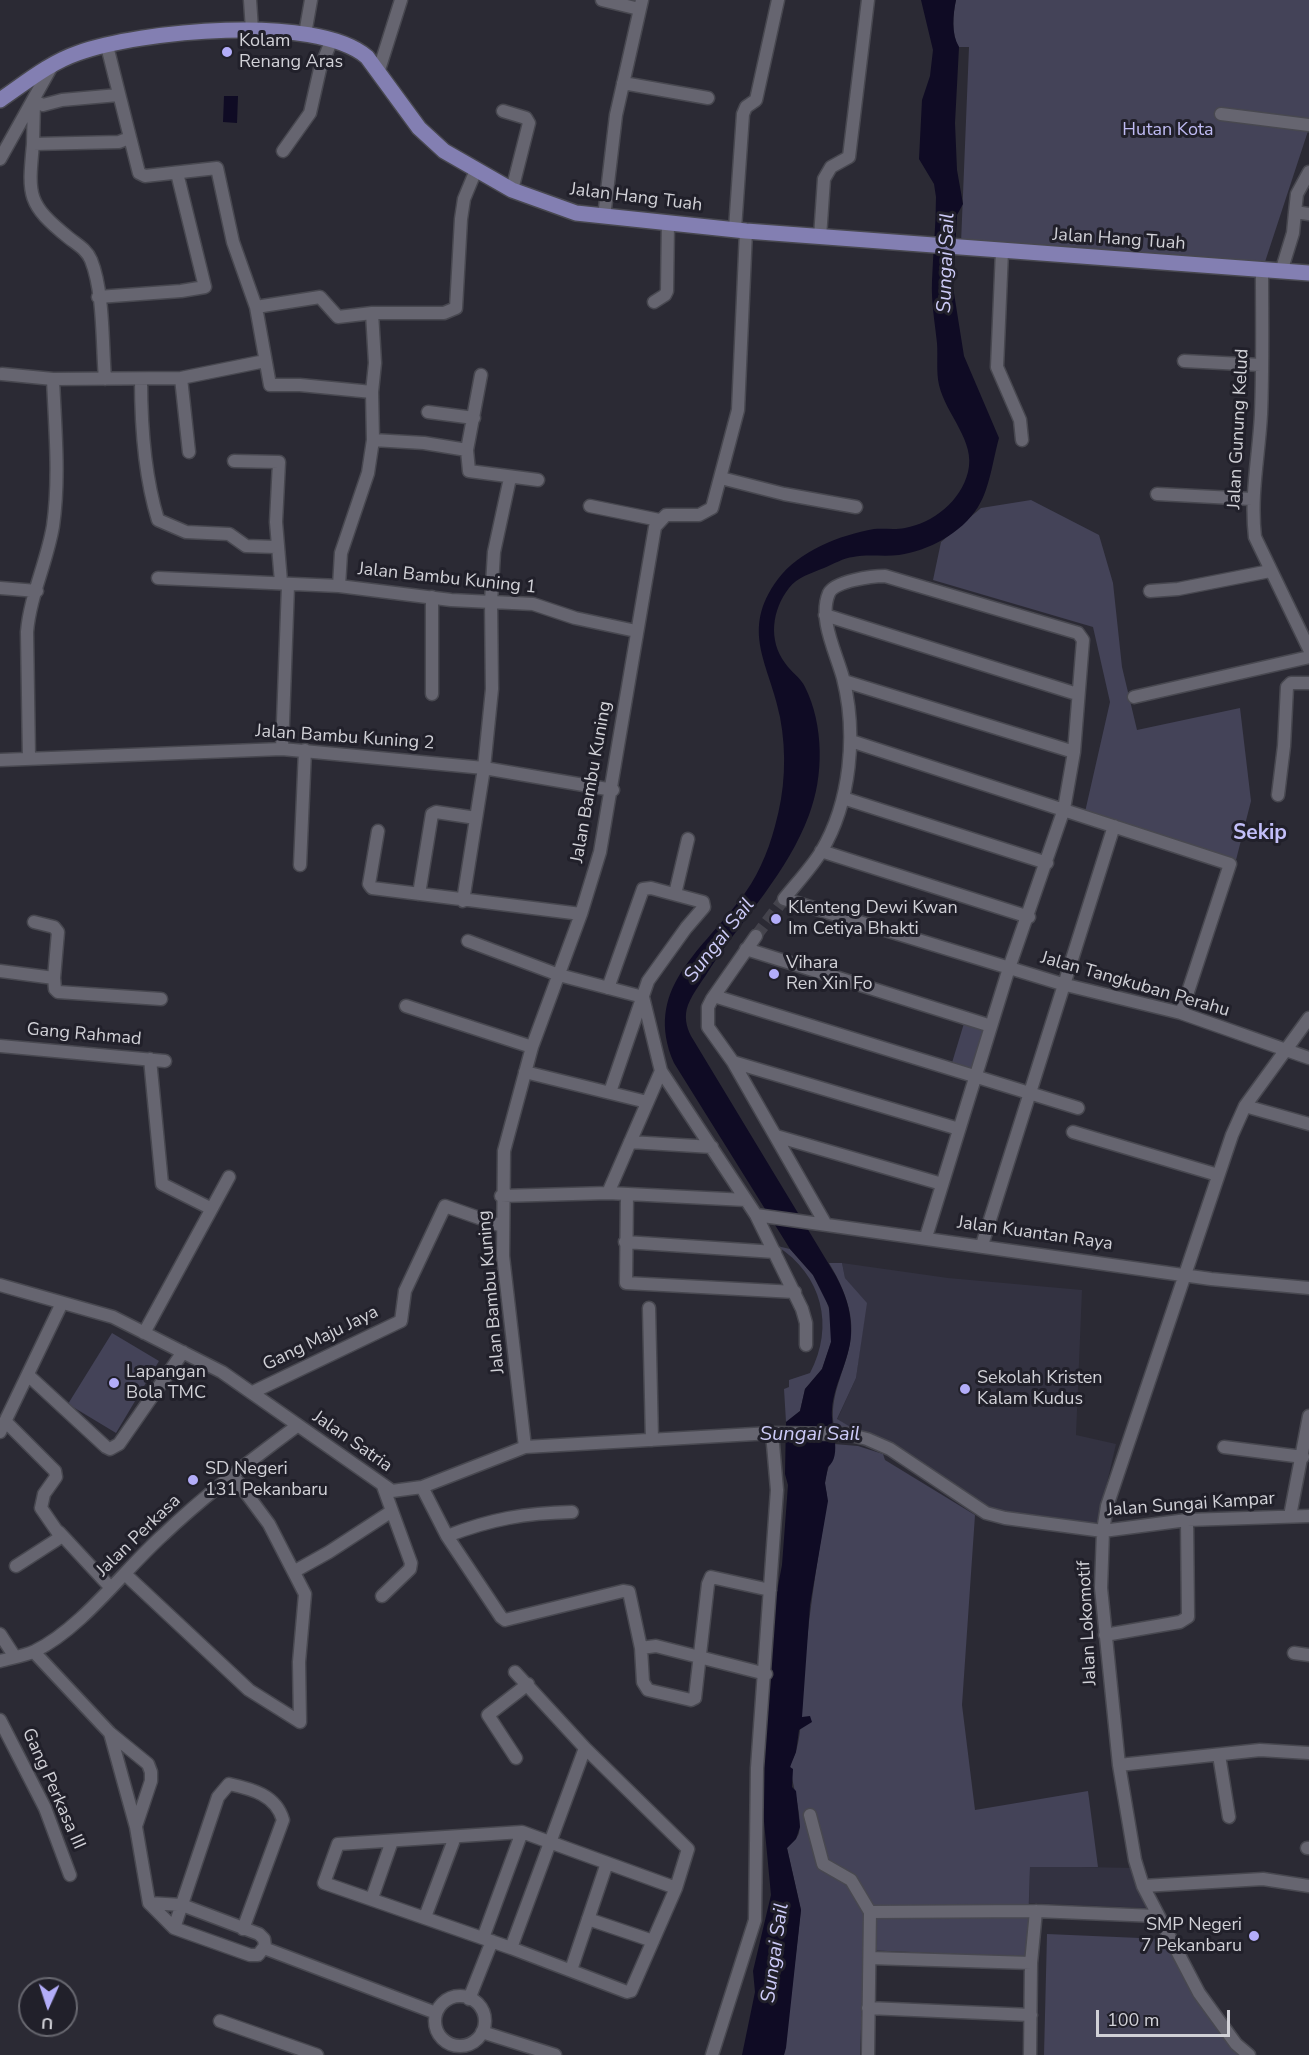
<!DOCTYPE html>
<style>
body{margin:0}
#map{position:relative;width:1309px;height:2055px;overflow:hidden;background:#2b2a34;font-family:"Nunito Sans",sans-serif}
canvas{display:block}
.north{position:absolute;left:18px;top:1977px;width:60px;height:60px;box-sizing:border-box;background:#21202a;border:2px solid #67676f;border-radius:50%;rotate:183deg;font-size:16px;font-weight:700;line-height:24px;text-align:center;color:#d1d1d7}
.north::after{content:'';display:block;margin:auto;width:21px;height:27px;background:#b3adf9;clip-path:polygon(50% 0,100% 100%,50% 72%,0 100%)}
.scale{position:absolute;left:1096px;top:2010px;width:134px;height:27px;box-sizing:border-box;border:3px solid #d1d1d7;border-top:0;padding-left:8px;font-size:18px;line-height:21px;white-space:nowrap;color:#d1d1d7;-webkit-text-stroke:4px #21202a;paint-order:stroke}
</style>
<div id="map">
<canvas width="1309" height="2055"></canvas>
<div class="north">U</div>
<div class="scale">100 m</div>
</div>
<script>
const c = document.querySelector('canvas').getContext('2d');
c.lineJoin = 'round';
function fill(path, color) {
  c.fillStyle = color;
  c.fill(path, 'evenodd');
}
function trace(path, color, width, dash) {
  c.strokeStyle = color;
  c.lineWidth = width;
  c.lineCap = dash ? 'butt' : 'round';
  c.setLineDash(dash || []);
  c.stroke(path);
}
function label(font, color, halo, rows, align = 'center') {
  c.font = font + ' "Nunito Sans",sans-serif';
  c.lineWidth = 6;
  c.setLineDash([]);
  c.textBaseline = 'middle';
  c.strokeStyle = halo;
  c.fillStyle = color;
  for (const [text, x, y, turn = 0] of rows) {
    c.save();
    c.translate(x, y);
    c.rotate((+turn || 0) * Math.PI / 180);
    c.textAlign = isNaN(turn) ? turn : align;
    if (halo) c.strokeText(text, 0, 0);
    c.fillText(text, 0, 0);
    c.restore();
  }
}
const built = new Path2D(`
 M842,1263L948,1278L1082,1290L1076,1435L1116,1444L1098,1522L1087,1525L988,1511L947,1479L837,1420L856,1378L866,1303L845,1278Z
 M1030,1866L1134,1868L1138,1889L1147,1908L1029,1903Z`);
const green = new Path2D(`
 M956,0H1309V128L1262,271L961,243L969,47H959C951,35 953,14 956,0Z
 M1031,500L1099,535L1113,583L1122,667L1137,730L1240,708L1251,801L1236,860L1085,812L1110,702L1093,627L933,580L941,542L981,508Z
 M965,1020L985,1026L971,1072L951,1066Z
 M777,1246L790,1249L813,1275L825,1296L832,1319L831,1342L822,1369L805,1389L800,1411L786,1422L784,1389L789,1387V1380L810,1373C835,1326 822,1275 777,1246Z
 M829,1263H842L845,1278L867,1303L856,1378L837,1419L854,1429L834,1426C829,1398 843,1375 849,1348C857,1318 844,1288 829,1263Z
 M112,1333L159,1361L116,1433L68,1404Z
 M834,1444L858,1446L883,1454L885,1460L975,1515L962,1705L975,1810L1088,1791L1098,1867H1030L1027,1957L864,1950L860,2055H784L801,1910L787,1848C791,1843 797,1839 799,1833C803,1815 791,1782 790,1763C801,1752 802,1708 803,1692C806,1628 817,1564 827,1501C828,1495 825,1489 825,1483C826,1469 834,1458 834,1444Z
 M1047,1934L1163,1939L1198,1994L1245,2055H1044Z`);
const water = new Path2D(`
 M921,0H956C953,14 951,34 959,47L955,123L957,170L963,204L957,215L953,287L964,356L999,438C993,459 990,488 978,507C962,533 928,551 899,555C884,557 868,554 853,557C844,558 833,564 824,568C812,573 797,577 789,588C772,610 768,640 785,663C791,672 801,678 805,687C824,725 824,776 809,815C788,872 744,917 711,967C704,979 693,992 688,1005C684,1016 686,1026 691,1036L836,1276C845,1293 851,1310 851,1329C852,1357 834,1382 832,1409C830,1426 843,1455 828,1467L825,1483L828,1501L810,1605L802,1717L810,1716L812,1722L799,1730L796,1752L790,1767L793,1769L792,1787L796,1791L800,1827L796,1839L787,1848L801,1910L786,2048L784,2055H742L755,1992L753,1971L771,1895L761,1790L775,1602L782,1565L788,1485L785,1474L786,1422L800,1411L805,1389L822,1369L831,1342L829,1307L813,1275L790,1249L674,1063C643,991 699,953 739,901C756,880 768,853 775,826C785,791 787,754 780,717C770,665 739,631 778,579C799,551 840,535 874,529C884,528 894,530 905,528C933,523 961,501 968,472C976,441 946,415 939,385C936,372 938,357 937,343C935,323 931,302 932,281C933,253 936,225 936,197L934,184L919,159L922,100L930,76L933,50Z
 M224,96H238L237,123L223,122Z`);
const minorTunnel = new Path2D(`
 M756,936L784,899`);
const minor = new Path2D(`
 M250,0L252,30
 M602,0L639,9
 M305,34L311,0
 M107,46L139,173L145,176L217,168L233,242L256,307L270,385H300L372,392
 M378,73L401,0
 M623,83L708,98
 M118,95L62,100L43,105L34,101L33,144L119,142L129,138
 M503,111L526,118L529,123L512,190
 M1221,114L1309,125
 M33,144C28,196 27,204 69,238C78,245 87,250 91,260C104,292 102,344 105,379
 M283,151L310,113L320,69L332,39
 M0,159L53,64
 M1295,212L1297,194L1309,172
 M604,217L616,115L642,0
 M735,229L743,114L746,107L756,100L778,0
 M820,237L824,179L831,167L849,157L868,0
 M1002,251L997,367L1020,420L1022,440
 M1262,271C1262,318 1263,366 1261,414C1259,455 1250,495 1255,537L1309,649
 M1281,272L1293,233L1295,212L1309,214
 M98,297L181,291L205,287L177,173
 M654,302L665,295L667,291L668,223
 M256,307L320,297L338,317L372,313H444L456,308L461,219L464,199L476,170
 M1184,361L1261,365
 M2,374L53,379L181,378L265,361
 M181,378L189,452
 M141,379C141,426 144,475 158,520L186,532L229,534L246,546L276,547
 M428,412L474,418
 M373,440L424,443L467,450L469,471L538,480
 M467,450L481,375
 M234,461L279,462L276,522L281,582
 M721,478L784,494L856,507
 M1157,494L1252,499
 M590,506L659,520
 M158,578L339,586L451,600L533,604L575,618L636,631
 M339,586L341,553L368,473L373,440L372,392L375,363L372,313
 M0,588L37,591
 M1150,591L1178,589L1270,571
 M825,615L1077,694
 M844,681L1074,752
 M432,694V597
 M1134,697L1309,657
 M851,741L1230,864L1181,1013
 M282,749L288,586
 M29,758L27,632C30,596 47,562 53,526C60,477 55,428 53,379
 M0,760L282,749L484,768L613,790
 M1278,795L1284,746L1287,687L1291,683H1309
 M843,798L1047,863
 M378,831L369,884L372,888L581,914
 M821,851L1029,917
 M300,865L305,750
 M419,894L432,814L436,812L476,818
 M675,894L688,839
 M463,901L484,768L492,689L491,602L494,552L510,478
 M34,922L54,927L58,932L54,978
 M756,936L712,999L708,1007V1027L733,1062L825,1223
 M468,941L559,975L643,997
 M746,949L991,1026
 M0,971L54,978L55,989L58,992L161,999
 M608,988L643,889L651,888L703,902L704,907L686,928L648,981L610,1092
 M714,996L1078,1108
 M643,997L661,1071L756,1215L802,1309L806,1323V1345
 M406,1006L532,1047
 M0,1046L165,1061
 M150,1059L162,1184L210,1208
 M733,1062L959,1129
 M525,1072L647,1102
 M1245,1106L1309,1124
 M1073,1132L1218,1175
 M776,1136L942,1184
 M630,1142L712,1147
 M608,1193L661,1071
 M627,1194L626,1283L795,1292
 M501,1196L608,1193L746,1200
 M756,1215L1211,1279L1309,1288
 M926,1237L1009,968L1064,809L1074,752L1083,640L1078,633L885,576C872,576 835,581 829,593C818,619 836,652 843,678C857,733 851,802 821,852C811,868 796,884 784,899L1062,984L1181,1013L1309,1058
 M625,1242L775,1252
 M982,1245L1114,826
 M0,1285L113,1317L222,1372L392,1491L422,1487L525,1447L772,1433L847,1434L867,1439L890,1449L986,1513L1005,1518L1103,1531L1187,1520L1309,1516
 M649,1308L652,1440
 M144,1333L229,1177
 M29,1376L106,1447L110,1449L119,1444L183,1352
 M253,1392L401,1321L405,1291L445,1206L502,1226
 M7,1423L55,1471L56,1477L44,1494L41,1508L61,1537L16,1566
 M0,1432L62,1303
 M525,1447L503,1256L504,1151L532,1047L581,914L600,852L655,527L666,515H699L712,508L738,410L746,231
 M1224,1447L1303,1457
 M232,1474L269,1524L305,1594L299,1662L300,1722
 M422,1487L447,1536L501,1617L505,1620L623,1591L629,1592L641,1648L643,1682L648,1690L691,1700L695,1698L708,1584L711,1577L770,1590
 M1290,1516L1309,1416
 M59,1532L111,1588
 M447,1536C491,1519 525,1513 572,1512
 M295,1571L329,1552L392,1511L383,1486
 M125,1574L249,1690L300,1722
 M382,1596L410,1569L411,1563L392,1511
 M0,1634L15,1657
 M1105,1635L1180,1622L1188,1617L1187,1520
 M641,1648L656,1646L766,1674
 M34,1652L110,1733L148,1764L151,1772V1781L136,1826
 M1294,1653L1309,1655
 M0,1661C11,1658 24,1656 35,1651C82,1628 124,1570 163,1535C205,1495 251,1460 297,1426
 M515,1672L585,1748L688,1849L676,1888L631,1991L627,1992L511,1948L324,1883L338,1844L522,1832L676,1888
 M0,1720L45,1808L70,1875
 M110,1733L136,1827L149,1903L174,1928L250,1955H258L265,1946L264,1939L259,1934L182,1905L149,1903
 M1219,1755L1229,1817
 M516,1758L488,1715L528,1684
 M1119,1765L1260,1750L1309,1753
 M810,1815L823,1864L851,1880L870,1912
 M1307,1848H1309
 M1143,1886L1263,1879L1309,1886
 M372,1898L392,1841
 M425,1917L455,1837
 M588,1919L653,1941
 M174,1928L218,1797L229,1784C252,1789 276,1795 283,1820L243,1929
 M483,1938L522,1832
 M264,1948L436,2013
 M511,1948L585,1748
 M870,1958L1031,1963
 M571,1970L607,1863
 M435 2021a25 25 0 1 1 50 0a25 25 0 1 1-50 0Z
 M469,1999L492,1941
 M868,2008L1031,2015
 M220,2021L317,2055
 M482,2032L555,2055
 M712,2055L755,1920L757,1768L777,1490L772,1433
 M868,2055L870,1912L1036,1911L1156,1916
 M1030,2055L1031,1963L1036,1911
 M1249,2055L1236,2044L1199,1993L1143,1886L1135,1860L1119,1765L1101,1588L1103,1531L1107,1506L1232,1135L1245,1106L1309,1018`);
const major = new Path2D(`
 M0,100C25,83 49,63 78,53C139,31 315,13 367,57L419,128L444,151L512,190L576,213L746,231L1309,273`);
const markers = [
 [227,52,6,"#b3adf9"],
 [776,919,6,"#b3adf9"],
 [774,974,6,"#b3adf9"],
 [114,1383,6,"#b3adf9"],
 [965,1389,6,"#b3adf9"],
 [193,1480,6,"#b3adf9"],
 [1254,1936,6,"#b3adf9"]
];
const poiNames = [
 ["Kolam",239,42],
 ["Renang Aras",239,63],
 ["Klenteng Dewi Kwan",788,909],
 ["Im Cetiya Bhakti",788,930],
 ["Vihara",786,964],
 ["Ren Xin Fo",786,985],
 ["Lapangan",126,1373],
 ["Bola TMC",126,1394],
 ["Sekolah Kristen",977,1379],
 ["Kalam Kudus",977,1400],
 ["SD Negeri",205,1470],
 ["131 Pekanbaru",205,1491],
 ["SMP Negeri",1242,1926,"right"],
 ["7 Pekanbaru",1242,1947,"right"]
];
const parkNames = [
 ["Hutan Kota",1168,131]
];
const streetNames = [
 ["Jalan Hang Tuah",636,198,7],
 ["Jalan Hang Tuah",1119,240,4],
 ["Jalan Gunung Kelud",1239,429,-87],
 ["Jalan Bambu Kuning 1",447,579,6],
 ["Jalan Bambu Kuning 2",345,738,4],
 ["Jalan Bambu Kuning",592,782,-80],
 ["Jalan Tangkuban Perahu",1135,985,16],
 ["Gang Rahmad",84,1035,5],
 ["Jalan Kuantan Raya",1035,1234,8],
 ["Jalan Bambu Kuning",492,1292,-95],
 ["Gang Maju Jaya",321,1339,-26],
 ["Jalan Satria",352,1442,35],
 ["Jalan Sungai Kampar",1191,1505,-4],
 ["Jalan Perkasa",139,1536,-44],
 ["Jalan Lokomotif",1088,1623,-93],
 ["Gang Perkasa III",53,1789,66]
];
const waterNames = [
 ["Sungai Sail",947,263,-88],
 ["Sungai Sail",720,941,-52],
 ["Sungai Sail",810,1435],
 ["Sungai Sail",776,1953,-82]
];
const quarterNames = [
 ["Sekip",1260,834]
];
fill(built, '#333241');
fill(green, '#444358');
fill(water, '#0f0b24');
trace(minorTunnel, '#44434c', 12, [12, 6]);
trace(minor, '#484850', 15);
trace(major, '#484850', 18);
trace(minor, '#666570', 12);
trace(major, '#837fb2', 15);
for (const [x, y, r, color] of markers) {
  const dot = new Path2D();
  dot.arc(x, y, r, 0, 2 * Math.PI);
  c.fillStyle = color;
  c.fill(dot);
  trace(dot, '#21202a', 2);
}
label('18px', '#d1d1d7', '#21202a', poiNames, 'left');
label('18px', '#bfbbf3', '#21202a', parkNames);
label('18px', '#d1d1d7', '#21202a', streetNames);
label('italic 20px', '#cdcbf8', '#21202a', waterNames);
label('bold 21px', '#c3bff9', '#21202a', quarterNames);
</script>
